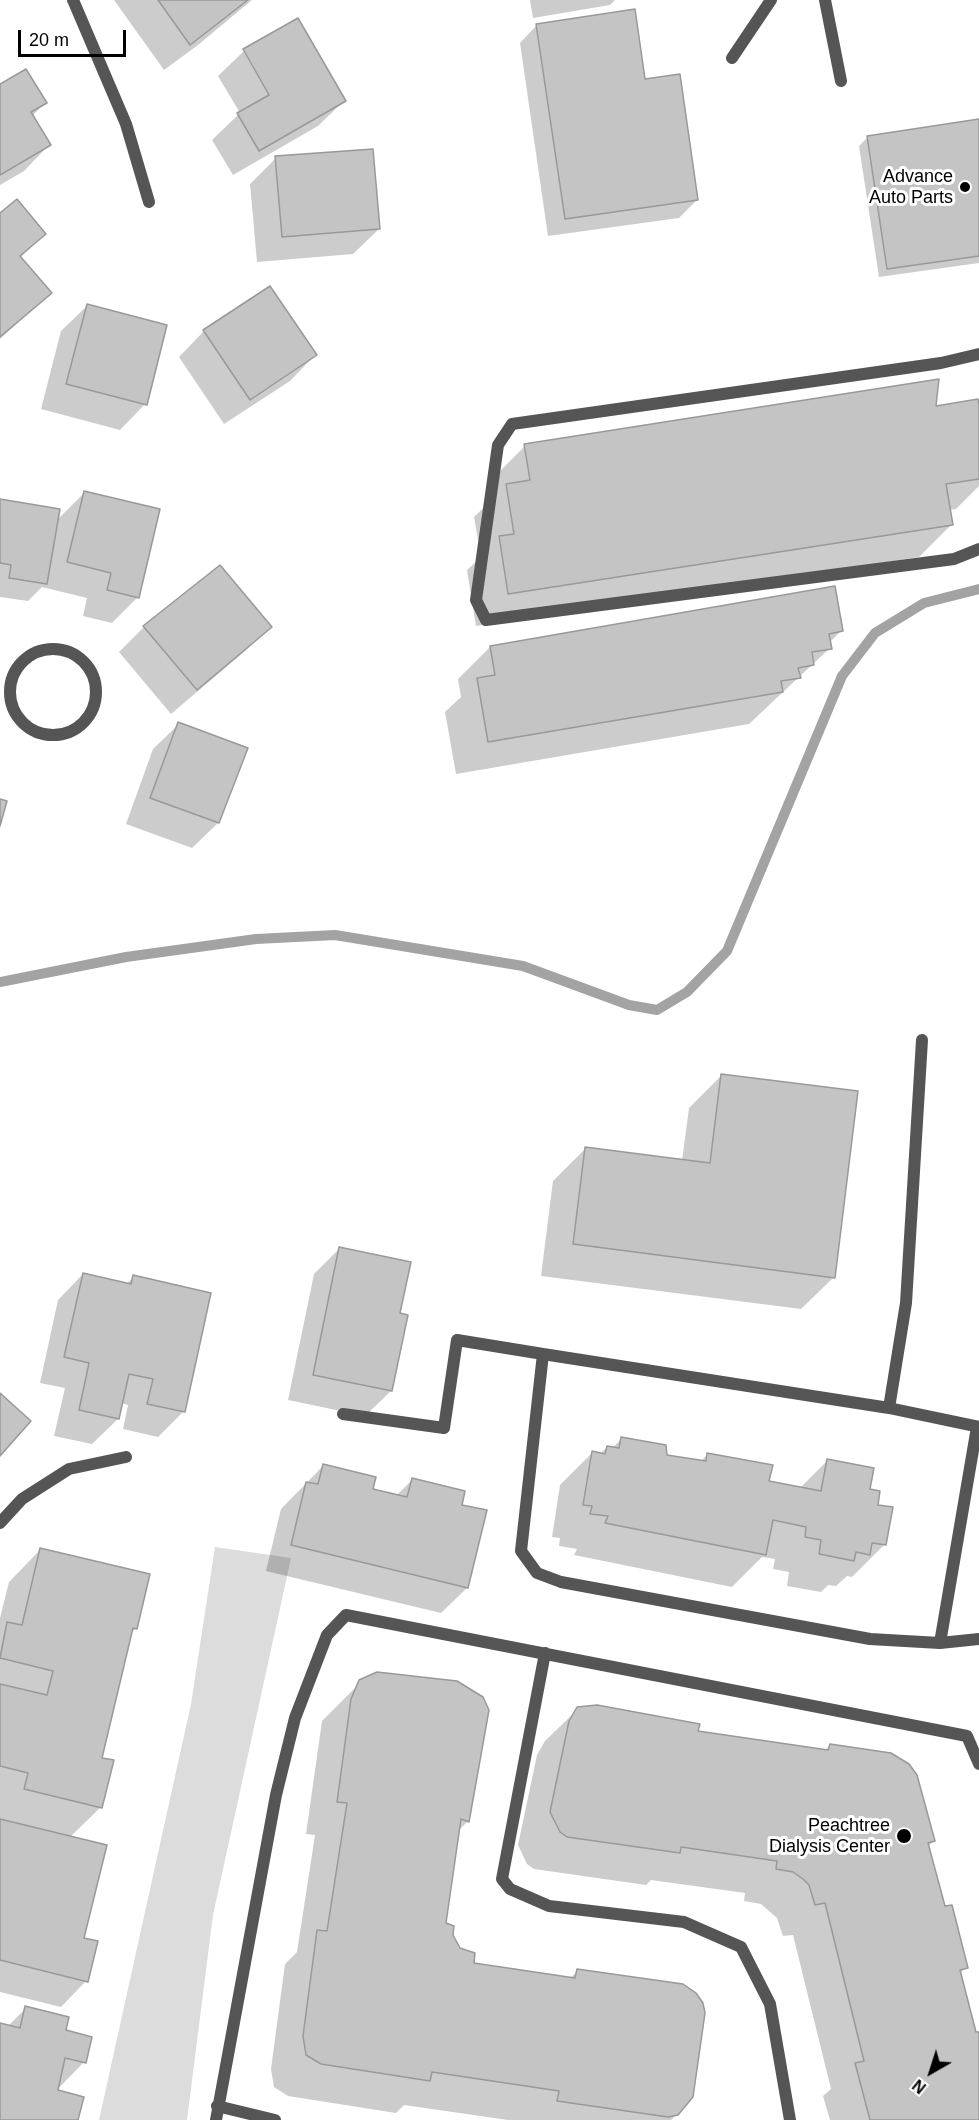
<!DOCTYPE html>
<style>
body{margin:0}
#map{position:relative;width:979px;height:2120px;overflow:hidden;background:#fff;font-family:Helvetica,sans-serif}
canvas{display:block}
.north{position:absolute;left:901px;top:2042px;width:60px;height:60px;-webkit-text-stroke:4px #fff;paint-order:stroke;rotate:219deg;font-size:16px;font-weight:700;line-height:24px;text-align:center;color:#000}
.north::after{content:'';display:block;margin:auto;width:21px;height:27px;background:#000;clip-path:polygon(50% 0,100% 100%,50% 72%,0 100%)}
.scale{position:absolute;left:18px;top:30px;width:108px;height:27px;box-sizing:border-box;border:3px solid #000;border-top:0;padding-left:8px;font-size:18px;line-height:21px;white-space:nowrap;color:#000;-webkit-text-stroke:4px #fff;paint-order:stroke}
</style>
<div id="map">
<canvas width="979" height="2120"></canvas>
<div class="north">N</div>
<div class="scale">20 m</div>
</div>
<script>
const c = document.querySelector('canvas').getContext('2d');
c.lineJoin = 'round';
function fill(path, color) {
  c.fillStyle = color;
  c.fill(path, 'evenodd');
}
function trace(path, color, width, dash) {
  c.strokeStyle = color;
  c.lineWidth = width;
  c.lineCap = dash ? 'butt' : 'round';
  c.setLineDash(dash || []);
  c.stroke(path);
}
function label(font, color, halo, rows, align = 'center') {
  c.font = font + ' Helvetica,sans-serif';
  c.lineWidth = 6;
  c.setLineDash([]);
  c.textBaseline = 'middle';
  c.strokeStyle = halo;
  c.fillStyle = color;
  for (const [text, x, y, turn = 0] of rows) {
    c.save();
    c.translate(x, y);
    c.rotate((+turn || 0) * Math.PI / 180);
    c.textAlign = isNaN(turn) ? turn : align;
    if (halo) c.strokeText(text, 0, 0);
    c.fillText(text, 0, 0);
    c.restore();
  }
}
const green = new Path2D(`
 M215,1547L291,1558L213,1915L187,2120H99L191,1704Z`);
const shadow = new Path2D(`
 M114,0H252L198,45L164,70Z
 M530,0H615L610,5L533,18Z
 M537,25L697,200L679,218L548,236L520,43Z
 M244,51L344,101L318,126L233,175L212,140L240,113L218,76Z
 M0,86L45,103L32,116L49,145L24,171L0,185Z
 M979,121V263L879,277L859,146L868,137Z
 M276,158L379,229L353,254L257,262L250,184Z
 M0,215L44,234L20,258L50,293L0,339Z
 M87,306L145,404L120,430L41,409L61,331Z
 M204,331L315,355L290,381L224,424L179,357Z
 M934,408L979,416V486L956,509L949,510L951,525L919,557L476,626L467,570L481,557L474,517L496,496L493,478L525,446Z
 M84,493L138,597L112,623L83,616L87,598L42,587L28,601L0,597V500L56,521Z
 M144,627H270L244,652L171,714L119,652Z
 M841,631L829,643L830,648L749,724L456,774L445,712L461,697L458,679L490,647Z
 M179,724L218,823L192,848L126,824L153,749Z
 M722,1075L834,1277L801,1309L541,1276L553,1181L586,1148L682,1161L689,1108Z
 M339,1249L398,1314L391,1391L365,1416L288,1400L314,1274Z
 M83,1274L126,1284L134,1277L184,1411L158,1437L123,1429L128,1405L121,1403L118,1419L92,1444L54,1436L65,1388L40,1383L58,1300Z
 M622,1439L666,1456L700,1462L707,1455L768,1482L800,1488L827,1461L868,1490L876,1506L884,1545L852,1577L847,1576L836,1586L828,1585L821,1592L787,1586L789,1572L773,1569L775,1559L762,1557L732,1587L574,1555L577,1549L559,1546L560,1538L552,1537L560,1485L592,1453L600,1454L607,1447L612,1448Z
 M323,1466L371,1490L396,1496L412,1480L460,1506L485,1511L467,1588L441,1613L266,1571L281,1509Z
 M41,1549L136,1628L129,1635L100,1759L101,1807L70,1837L86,1981L61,2007L0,1992V1618L9,1582Z
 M377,1674L468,1821L458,1831L444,1924L459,1949L472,1964L569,1979L578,1971L677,2114L671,2120H508L404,2105L396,2113L288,2096L274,2087L271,2069L285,1964L297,1952L315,1835L306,1834L322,1721L368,1675Z
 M578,1709L696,1732L824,1751L830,1746L934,1841L927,1847L943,1908L966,1967L960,1974L975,2034L979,2033V2120H830L823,2096L831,2089L793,1935L783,1936L777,1918L761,1904L744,1901L745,1893L651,1880L646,1885L534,1869L527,1864L518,1845L537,1755L545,1741Z
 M26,2008L65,2031L84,2062L56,2091L77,2120H0V2025L7,2027Z`);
const stream = new Path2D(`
 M0,982L126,957L256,939L335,935L523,966L629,1005L657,1010L687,992L727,951L842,676L875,633L924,603L979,589`);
const building = new Path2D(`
 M158,0H248L190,45Z
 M635,9L645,79L680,74L698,200L565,219L536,24Z
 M298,18L346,101L259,151L237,113L269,95L243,49Z
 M26,69L47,103L31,112L51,145L0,175V84Z
 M979,119V256L887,269L867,136Z
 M373,149L380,229L282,237L275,156Z
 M17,199L46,234L20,256L52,293L0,337V213Z
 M270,286L317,355L250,400L203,330Z
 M87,304L167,325L147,405L66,384Z
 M939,379L936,406L978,399L979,406V479L946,484L953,525L508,594L499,536L514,534L506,484L530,480L524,444Z
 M84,491L160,509L139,598L107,590L111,573L67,562Z
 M0,499L60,509L47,584L9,578L11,565L0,563Z
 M220,565L272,627L197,690L143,626Z
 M835,586L843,631L829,634L832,649L812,652L814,665L798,668L801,678L781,681L783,692L488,742L477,678L495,675L490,646Z
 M178,722L248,748L219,823L150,798Z
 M0,799L7,801L0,826Z
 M721,1074L858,1091L835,1278L573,1244L585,1147L710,1163Z
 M339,1247L411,1262L400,1313L408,1315L392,1391L313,1375Z
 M83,1273L131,1284L133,1275L211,1293L185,1412L147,1404L153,1379L129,1374L119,1419L79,1410L89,1363L64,1357Z
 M0,1393L31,1421L0,1456Z
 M621,1437L666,1445L667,1455L706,1461L707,1453L773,1465L769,1481L821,1491L827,1459L874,1468L870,1489L880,1491L878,1505L893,1507L886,1545L872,1543L870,1555L856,1552L854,1561L819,1554L821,1540L805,1537L806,1527L773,1520L766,1555L605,1523L608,1516L590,1514L592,1506L583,1505L592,1451L605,1454L607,1446L619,1448Z
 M323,1464L376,1477L373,1489L407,1497L412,1478L465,1491L462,1505L487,1510L468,1588L291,1545L306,1482L318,1484Z
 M40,1548L150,1574L137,1629L133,1628L102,1758L114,1760L102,1808L24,1789L28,1773L0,1766V1684L47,1695L53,1671L0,1658L7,1622L22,1625Z
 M377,1672L457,1681L483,1697L489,1710L469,1822L461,1819L446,1923L454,1926L453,1935L460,1948L475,1953L474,1963L575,1978L577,1969L683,1984L696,1993L703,2003L705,2013L693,2097L678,2115L668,2117L557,2101L559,2091L432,2072L430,2081L321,2064L306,2055L303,2036L317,1930L327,1931L347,1803L337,1802L351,1699L359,1680Z
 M597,1705L700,1724L698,1731L828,1750L830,1744L891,1753L909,1764L917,1775L935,1841L928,1843L945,1906L952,1905L968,1968L960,1970L976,2032H979V2120H870L855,2063L864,2061L825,1903L815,1905L809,1885L803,1879L793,1872L776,1869L777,1861L681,1847L680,1853L567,1837L560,1832L550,1812L569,1721L577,1707Z
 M0,1819L107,1845L84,1938L98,1941L88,1982L0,1960Z
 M25,2006L69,2017L66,2030L92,2037L86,2063L65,2058L58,2090L84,2097L78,2120H0V2023L20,2028Z`);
const service = new Path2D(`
 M825,0L841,81
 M732,58L771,0
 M979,354L941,363L512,424L498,445L476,600L486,620L954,559L979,549
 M889,1408L906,1303L922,1040
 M343,1414L444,1428L457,1340L543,1354
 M979,1427L889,1408L543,1354L521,1551L537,1573L561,1582L870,1639L940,1643L979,1639
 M940,1643L977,1427`);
const minor = new Path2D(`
 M73,0L126,124L149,202
 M10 692a43 43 0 1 1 86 0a43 43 0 1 1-86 0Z
 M0,1523L22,1499L69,1469L126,1457
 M545,1653L502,1879L510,1889L549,1906L684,1922L741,1947L770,2004L790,2120
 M217,2106L275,2120
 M216,2120L276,1795L295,1718L327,1635L346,1615L967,1736L979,1764`);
const markers = [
 [965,187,6,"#000"],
 [904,1836,8,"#000"]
];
const poiNames = [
 ["Advance",953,177],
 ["Auto Parts",953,198],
 ["Peachtree",890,1826],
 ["Dialysis Center",890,1847]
];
fill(green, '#dcdcdc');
fill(shadow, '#0003');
trace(stream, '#a3a3a3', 10);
fill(building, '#c4c4c4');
trace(building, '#999', 1.5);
trace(service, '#555', 12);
trace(minor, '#555', 12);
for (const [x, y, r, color] of markers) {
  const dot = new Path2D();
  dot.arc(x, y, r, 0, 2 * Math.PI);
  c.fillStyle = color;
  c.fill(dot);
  trace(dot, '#fff', 2);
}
label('18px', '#000', '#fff', poiNames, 'right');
</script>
